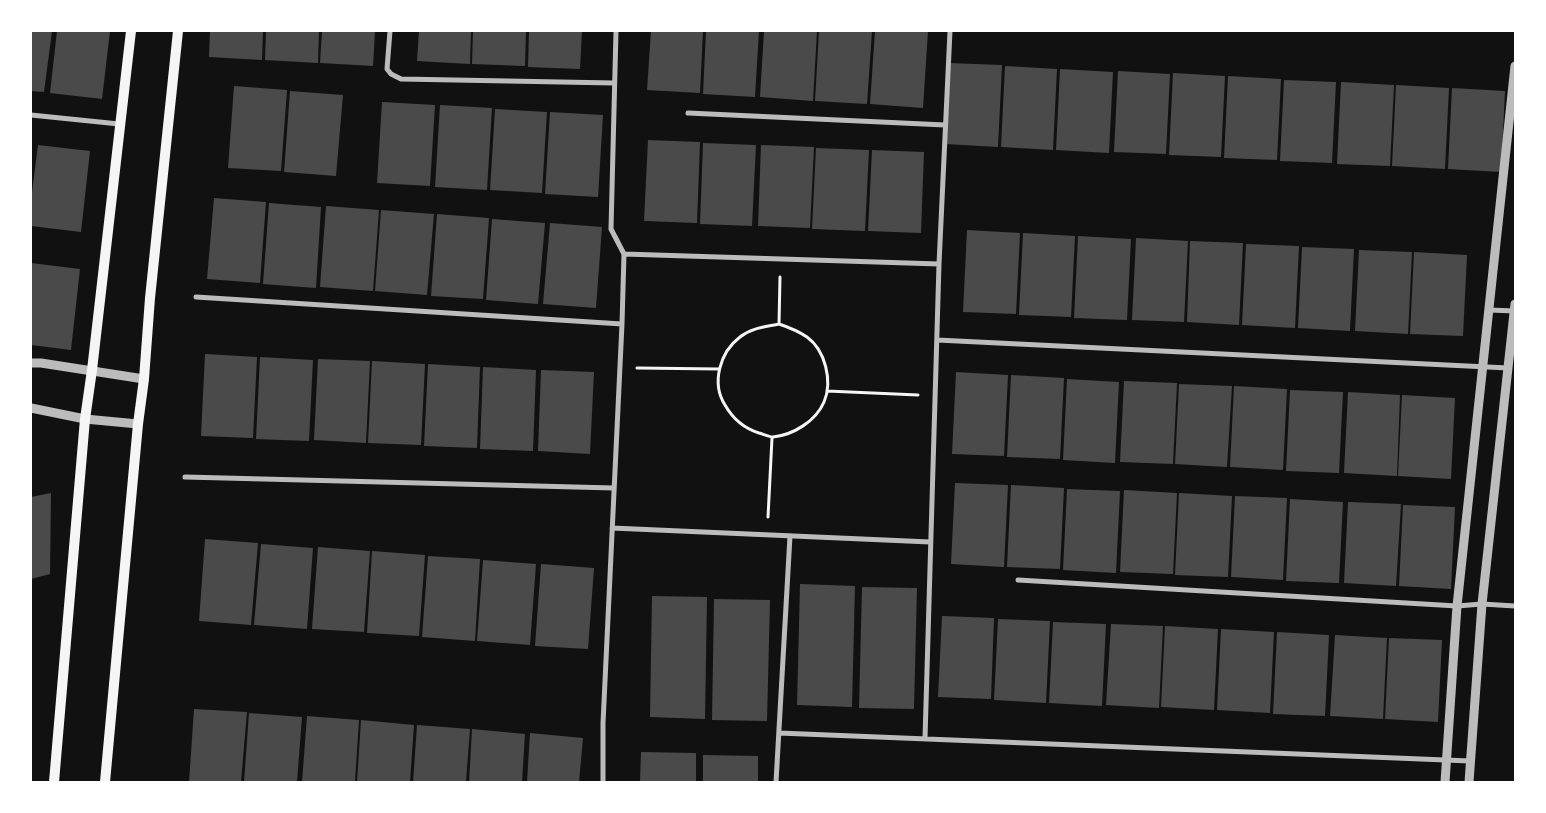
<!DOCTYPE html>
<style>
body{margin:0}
#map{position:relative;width:1546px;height:813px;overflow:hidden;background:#111;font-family:"Golos Text",sans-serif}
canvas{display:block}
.frame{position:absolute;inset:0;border:32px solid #fff;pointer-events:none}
</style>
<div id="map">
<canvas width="1546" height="813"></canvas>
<div class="frame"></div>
</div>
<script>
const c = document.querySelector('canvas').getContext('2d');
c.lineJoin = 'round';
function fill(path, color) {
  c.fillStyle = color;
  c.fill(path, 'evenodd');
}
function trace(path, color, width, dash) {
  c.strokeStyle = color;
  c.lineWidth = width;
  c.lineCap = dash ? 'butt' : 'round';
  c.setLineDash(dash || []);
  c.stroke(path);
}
const building = new Path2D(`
 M31,31H52L44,92L31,91Z
 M57,31H110L102,99L50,93Z
 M210,31H263L262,60L209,57Z
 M266,31H319L318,63L265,60Z
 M322,31H375L373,66L320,63Z
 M419,31H471L470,64L417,61Z
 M473,31H526L525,66L472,64Z
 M529,31H582L580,69L528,67Z
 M651,31H703L700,93L647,90Z
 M706,31H759L755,97L703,94Z
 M764,31H817L813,101L760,97Z
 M819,31H872L867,104L815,101Z
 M875,31H928L923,108L870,104Z
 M949,63L1002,65L998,147L945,144Z
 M1005,66L1057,69L1053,150L1001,147Z
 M1060,69L1113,72L1109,153L1056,150Z
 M1118,71L1170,74L1166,154L1114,152Z
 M1173,73L1225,76L1221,157L1169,155Z
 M1228,76L1281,79L1277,160L1224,158Z
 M1284,80L1336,82L1332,163L1280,161Z
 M1341,82L1394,85L1390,166L1337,164Z
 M1396,85L1449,88L1445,169L1392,166Z
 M234,86L287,90L281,171L228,168Z
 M1452,88L1505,91L1501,172L1448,169Z
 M290,91L343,95L336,176L284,172Z
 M382,102L435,105L430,186L377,183Z
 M440,105L492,108L487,190L435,187Z
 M495,109L547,112L542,193L490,190Z
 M550,112L603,115L598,197L545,194Z
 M648,140L700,142L697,223L644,221Z
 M703,143L756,145L752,226L700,224Z
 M38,145L90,151L81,232L31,226V200Z
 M761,145L814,147L810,228L758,226Z
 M816,148L869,150L865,231L812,229Z
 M872,150L924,152L921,233L868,231Z
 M214,198L266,202L260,283L207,279Z
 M269,203L321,207L316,288L263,284Z
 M326,206L379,210L373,291L320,287Z
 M381,210L434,214L427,295L375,291Z
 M437,214L489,218L483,299L431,296Z
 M492,219L545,223L538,304L486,300Z
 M550,223L602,227L596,308L543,304Z
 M967,230L1020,233L1016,314L963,312Z
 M1023,233L1075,236L1071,317L1019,315Z
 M1078,236L1131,239L1127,320L1074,318Z
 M1136,238L1188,241L1184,322L1132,320Z
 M1190,241L1243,243L1239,325L1187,322Z
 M1246,244L1299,246L1295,328L1242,325Z
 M1302,247L1354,249L1350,331L1298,328Z
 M1359,250L1412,252L1408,334L1355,331Z
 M1414,252L1467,255L1463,336L1410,334Z
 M31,263L80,269L71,350L31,345Z
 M205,354L257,357L253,438L201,436Z
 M260,357L313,360L309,441L256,439Z
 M318,359L370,361L366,443L314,440Z
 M372,361L425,364L421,445L368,443Z
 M428,364L480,367L477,448L424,446Z
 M483,367L536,370L533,451L480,449Z
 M541,370L594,372L590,454L538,451Z
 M956,372L1008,375L1004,456L952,454Z
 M1011,375L1064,378L1060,459L1007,457Z
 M1067,379L1119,382L1115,463L1063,460Z
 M1124,381L1177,383L1173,464L1120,462Z
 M1179,384L1232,386L1227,467L1175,464Z
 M1234,386L1287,389L1283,470L1230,467Z
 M1290,390L1343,392L1339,473L1286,471Z
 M1348,392L1400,395L1397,476L1344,473Z
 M1402,395L1455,398L1451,479L1398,476Z
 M955,483L1008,485L1004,567L951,564Z
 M1011,485L1064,488L1060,569L1007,567Z
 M1067,489L1120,491L1116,573L1063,570Z
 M1124,490L1177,493L1173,574L1120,572Z
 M51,493L50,574L31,579V497Z
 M1179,493L1232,496L1228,577L1175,575Z
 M1235,496L1287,498L1283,580L1231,577Z
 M1290,499L1343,502L1339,583L1286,581Z
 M1348,502L1401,504L1396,586L1344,583Z
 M1403,505L1455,507L1451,589L1399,586Z
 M205,539L258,543L251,625L199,621Z
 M261,544L313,548L307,629L254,625Z
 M318,547L370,551L364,632L312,629Z
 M372,551L425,555L419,636L367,633Z
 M428,556L480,559L475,641L422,637Z
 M483,560L536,564L530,645L477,641Z
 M541,564L594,568L588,649L535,646Z
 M800,584L855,586L852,707L797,705Z
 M862,587L917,588L914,709L859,708Z
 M652,596L707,597L705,719L650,717Z
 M714,599L770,600L767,721L712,720Z
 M942,616L994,618L991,699L938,697Z
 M998,619L1050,621L1046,703L994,700Z
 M1053,622L1106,624L1102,706L1049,703Z
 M1111,624L1163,626L1159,708L1106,705Z
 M1165,626L1218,629L1214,710L1161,707Z
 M1221,629L1274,632L1270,713L1217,710Z
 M1277,632L1329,635L1325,716L1273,714Z
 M1335,635L1387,638L1383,719L1330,716Z
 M1389,638L1442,640L1438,722L1385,719Z
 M194,709L247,712L241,782H189Z
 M249,713L302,717L297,782H244Z
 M307,716L359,720L355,782H302Z
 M361,720L414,725L410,782H357Z
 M417,725L470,729L466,782H413Z
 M472,729L525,734L522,782H469Z
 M530,733L583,738L579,782H527Z
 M641,752L696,753V782H640Z
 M703,755L758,756V782H703Z`);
const path = new Path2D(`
 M779,324C788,327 798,331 807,337C825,350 833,381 824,402C816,421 793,435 773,437C769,437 763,434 759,433C743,428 733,419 725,405C711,383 720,352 740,337C751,328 765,327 779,324Z
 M779,324L780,277
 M637,368L719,369
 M827,391L918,395
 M768,517L772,438`);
const minor = new Path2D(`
 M390,31L387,69L391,74L401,79L614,83
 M688,113L945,125
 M31,115L119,124
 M624,254L939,264
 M196,297L622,324
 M1489,310L1515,311
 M937,340L1508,368
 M185,477L614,488
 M612,528L930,542
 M1018,580L1457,606L1482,604L1515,606
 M779,733L1470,761
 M925,738L939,264L950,31
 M603,782V723L622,324L624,254L611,229L616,31
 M776,782L790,536`);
const tertiary = new Path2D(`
 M31,363H41L144,379
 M31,408L85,419L138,424
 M1445,782L1457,606L1515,66
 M1469,782L1482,604L1515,304`);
const secondary = new Path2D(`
 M54,782L85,419L92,370L131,31
 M105,782L138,424L144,379L150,298L178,31`);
fill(building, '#4a4a4a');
trace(path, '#f5f5f5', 3);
trace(minor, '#bcbcbc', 5);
trace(tertiary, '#bcbcbc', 9);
trace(secondary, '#f5f5f5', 10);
</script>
